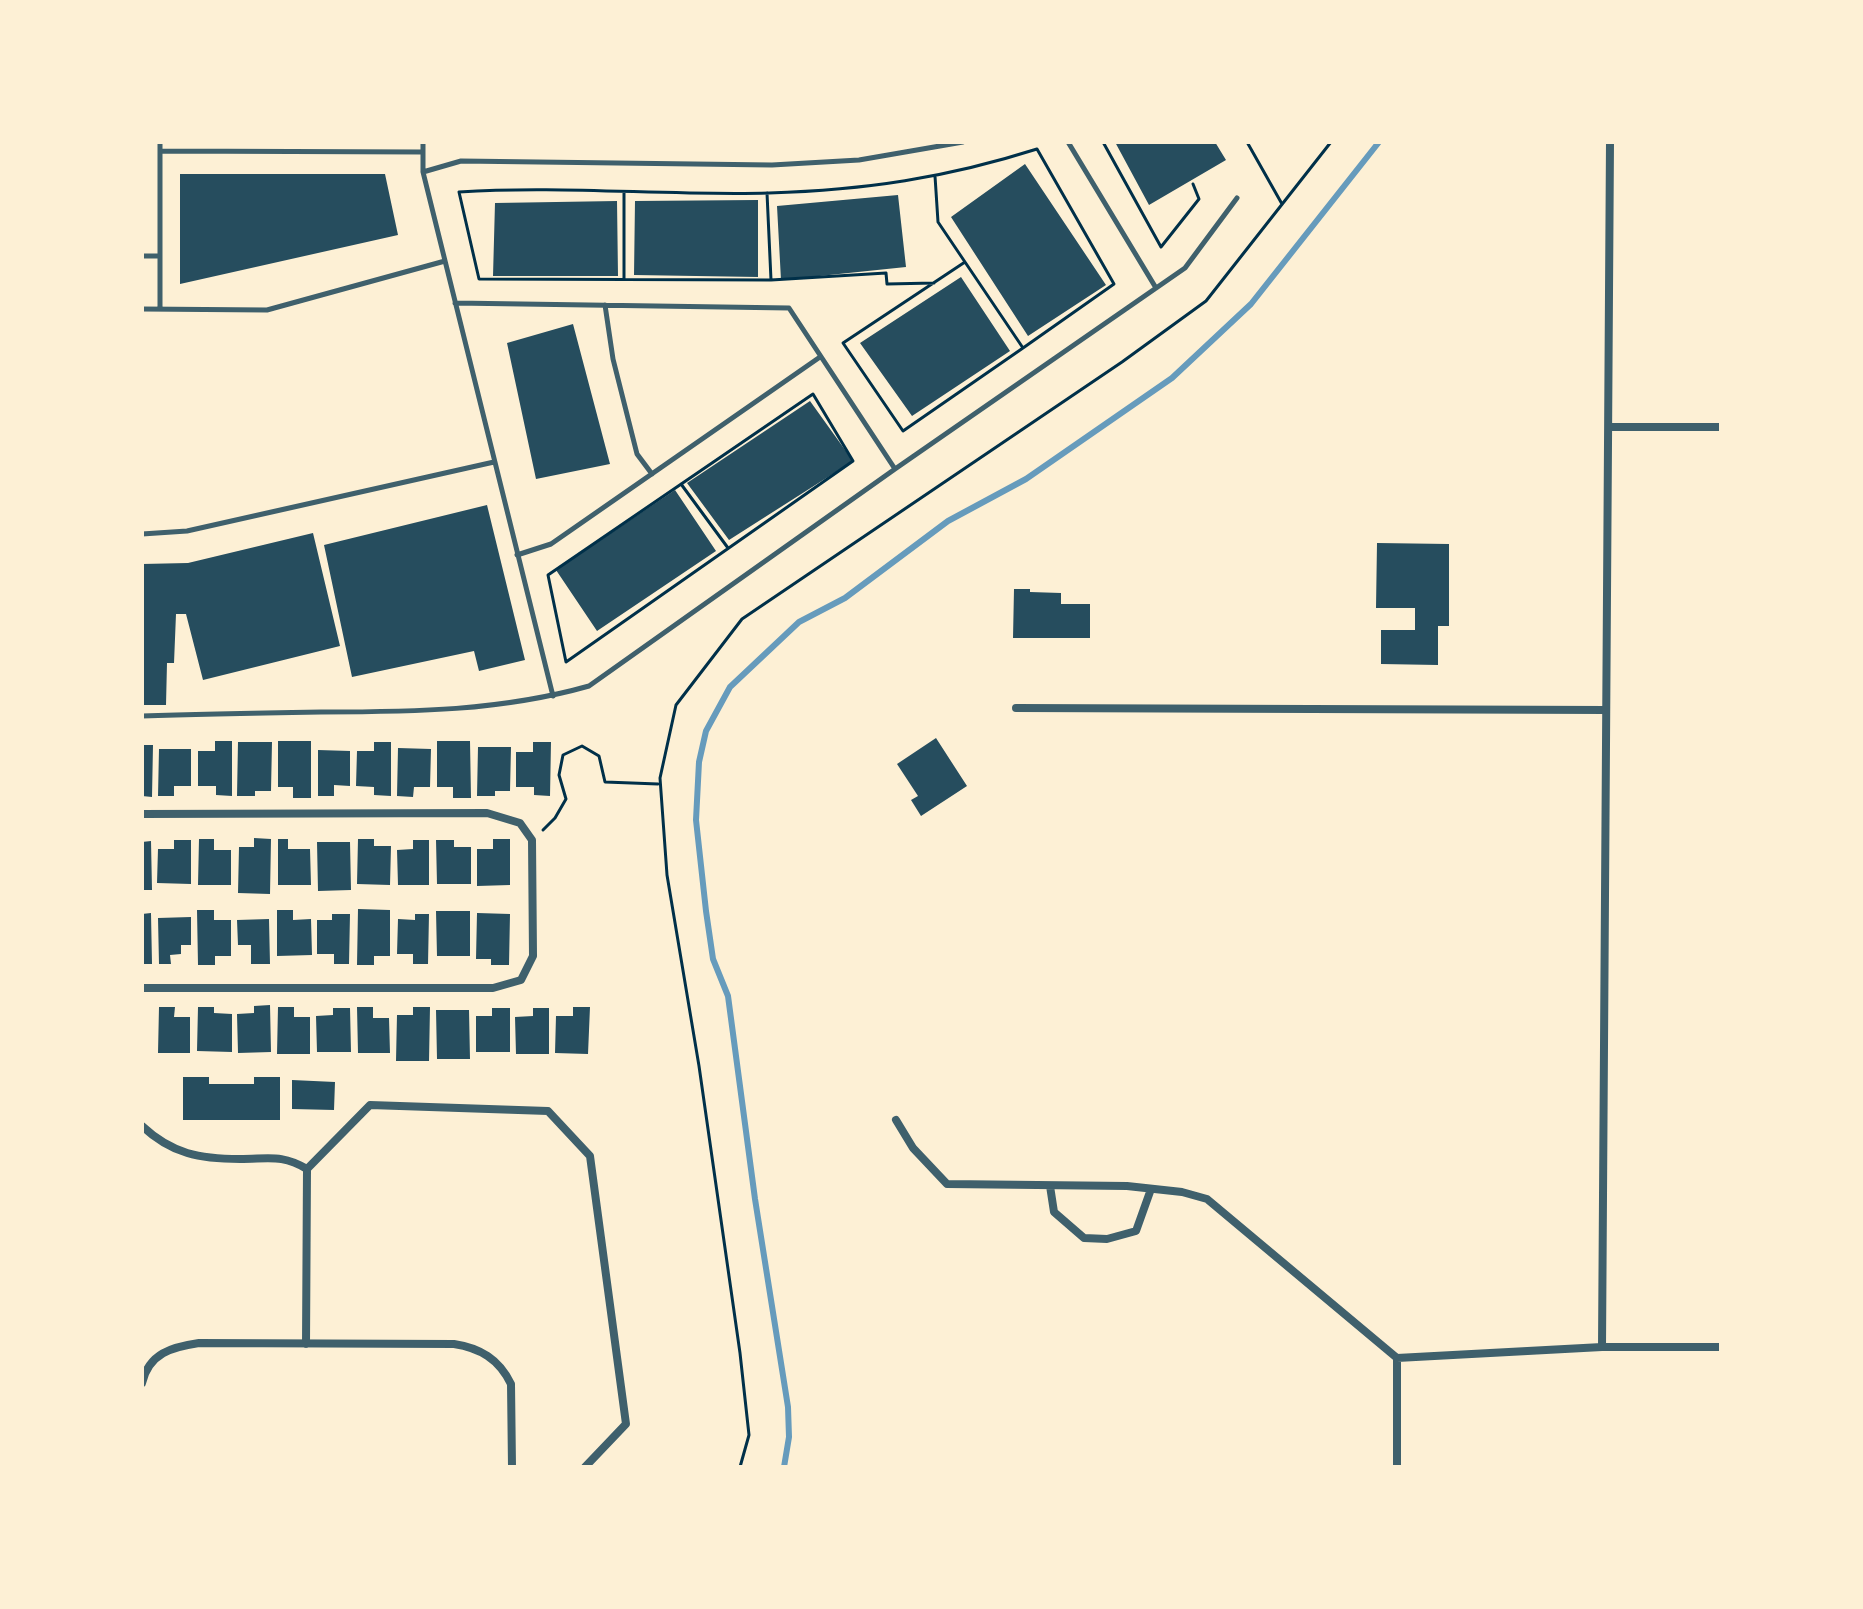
<!DOCTYPE html>
<style>
body{margin:0}
#map{position:relative;width:1863px;height:1609px;overflow:hidden;background:#fdf0d5;font-family:"Fira Sans",sans-serif}
canvas{display:block}
.frame{position:absolute;inset:0;border:144px solid #fdf0d5;pointer-events:none}
</style>
<div id="map">
<canvas width="1863" height="1609"></canvas>
<div class="frame"></div>
</div>
<script>
const c = document.querySelector('canvas').getContext('2d');
c.lineJoin = 'round';
function trace(path, color, width, dash) {
  c.strokeStyle = color;
  c.lineWidth = width;
  c.lineCap = dash ? 'butt' : 'round';
  c.setLineDash(dash || []);
  c.stroke(path);
}
function fill(path, color) {
  c.fillStyle = color;
  c.fill(path, 'evenodd');
}
const stream = new Path2D(`
 M784,1467L789,1437L788,1407L755,1199L728,996L713,959L706,911L696,820L699,762L706,731L730,687L799,622L845,598L948,521L1026,479L1172,378L1251,304L1379,142`);
const building = new Path2D(`
 M1115,142H1215L1226,160L1149,205Z
 M1025,164L1106,285L1028,336L951,217Z
 M180,174H385L398,235L180,284Z
 M898,195L906,267L781,280L777,206Z
 M758,200V277L634,275L635,201Z
 M617,201L618,276H493L495,203Z
 M961,277L1010,351L912,416L860,343Z
 M573,324L610,464L536,479L507,343Z
 M810,401L853,461L729,540L687,483Z
 M675,490L716,551L597,631L556,570Z
 M487,505L525,660L479,671L474,651L352,677L324,545Z
 M313,533L340,646L203,680L186,614H176L174,663H167L166,705H142V564L188,563Z
 M1377,543L1449,544V626H1438V665L1381,664V630H1415V608H1376Z
 M1014,589H1030V592L1061,593V604H1090V638H1013Z
 M936,738L967,786L921,816L911,800L918,796L897,764Z
 M215,741H232V796L216,795V786H198V751H215Z
 M278,741H311V798H293V787H278Z
 M437,741H470L471,798H453V787H437Z
 M238,742H272L271,791H255V796H237Z
 M374,742H391V796L374,795V787L356,786L357,751H374Z
 M533,742H551L550,796L534,795V787H516V752H533Z
 M142,745H153L152,797L142,796Z
 M478,747H511L510,791H495V796H477Z
 M398,748L431,749L430,787H414L413,797L397,796Z
 M159,749H191V786H174V796H158Z
 M318,750L350,751V786L334,785V796H318Z
 M254,838L271,839L270,894L238,893L239,847H254Z
 M199,839H214V850H231V885H198Z
 M278,839H288V849H310L311,885H278Z
 M358,839H374V846H391L390,885L357,884Z
 M493,839H510V885L477,886V849H493Z
 M174,840H191V884L157,883L158,849H174Z
 M413,840H429V885H398L397,850L413,849Z
 M436,840H454V847H471V884H437Z
 M151,841L152,890H142V842Z
 M317,842H350L351,890L318,891Z
 M358,909L390,910V956H374V965H357Z
 M197,910H214V920H231V956H215V965H198Z
 M277,910H293V920L311,919L312,955L277,956Z
 M436,911H470V956H437Z
 M151,913L152,964H142V914Z
 M477,913L510,914L509,965H491V959H476Z
 M332,914H350L349,964H334V954H317V920H332Z
 M415,914H429L428,964H413V954H397L398,919L415,920Z
 M191,917V945H181V954L170,955L171,964H159L158,918Z
 M269,919L270,964H251V945H238L237,920Z
 M270,1005L271,1052L238,1053L237,1014L254,1013V1006Z
 M159,1007H175L174,1017H190V1053H158Z
 M198,1007H214V1013L232,1014V1052L197,1051Z
 M278,1007H294V1017H310V1054H277Z
 M357,1007H373V1018H389L390,1053H358Z
 M413,1007H430L429,1061H396L397,1015H413Z
 M573,1007H590L588,1054L555,1053L556,1016H573Z
 M333,1008H350L351,1052H317L316,1016L333,1015Z
 M492,1008H510V1052H476V1016H492Z
 M533,1008H549V1054H516L515,1017L533,1016Z
 M436,1010H469L470,1059H437Z
 M183,1077H209V1084H254V1077H280V1120H183Z
 M292,1080L335,1082L334,1110L292,1109Z`);
const path = new Path2D(`
 M1103,142L1161,247L1199,199L1193,184
 M1247,142L1282,204
 M935,176L938,222L1023,348L903,431L843,343L965,262
 M624,192V279
 M767,193L771,280
 M934,283L887,284L886,273L771,280L479,279L459,192C562,185 666,196 769,193C865,190 946,178 1037,149L1114,284L1023,348
 M813,394L853,461L566,662L548,575Z
 M681,484L728,548
 M543,830L555,818L566,799L559,775L563,755L582,746L599,756L605,782L658,784
 M740,1467L749,1435L740,1353L699,1066L667,875L660,778L676,705L742,619L1122,362L1206,301L1331,142`);
const service = new Path2D(`
 M423,142V172L553,696
 M1068,142L1156,288
 M160,151L423,152
 M423,172L461,161L772,165L859,160L963,142
 M142,256H160
 M455,303L789,308L895,469
 M605,305L613,359L637,454L652,474
 M142,309L267,310L445,261
 M160,309V142
 M142,534L187,531L494,462
 M517,555L551,544L820,357
 M142,716C202,714 261,713 321,712C412,712 501,711 589,686L895,469L1185,268L1237,198`);
const minor = new Path2D(`
 M1609,427H1721
 M1016,708L1606,710
 M142,814L487,813L520,823L532,840L533,956L521,980L493,988H142
 M896,1120L913,1148L947,1184L1127,1186L1182,1192L1207,1199L1397,1358
 M142,1126C172,1154 200,1159 240,1159C269,1159 282,1154 307,1169
 M1050,1186L1054,1212L1084,1238L1107,1239L1136,1231L1151,1189
 M306,1344L307,1169L370,1105L548,1111L590,1156L626,1424L585,1467
 M1602,1347L1610,142
 M1397,1358L1602,1347H1721
 M1397,1358V1467
 M142,1383C149,1353 172,1347 199,1343L454,1344C480,1348 499,1359 511,1384L512,1467`);
trace(stream, '#669bbc', 6);
fill(building, '#264d5e');
trace(path, '#003049', 3);
trace(service, '#3f606c', 5);
trace(minor, '#3f606c', 8);
</script>
